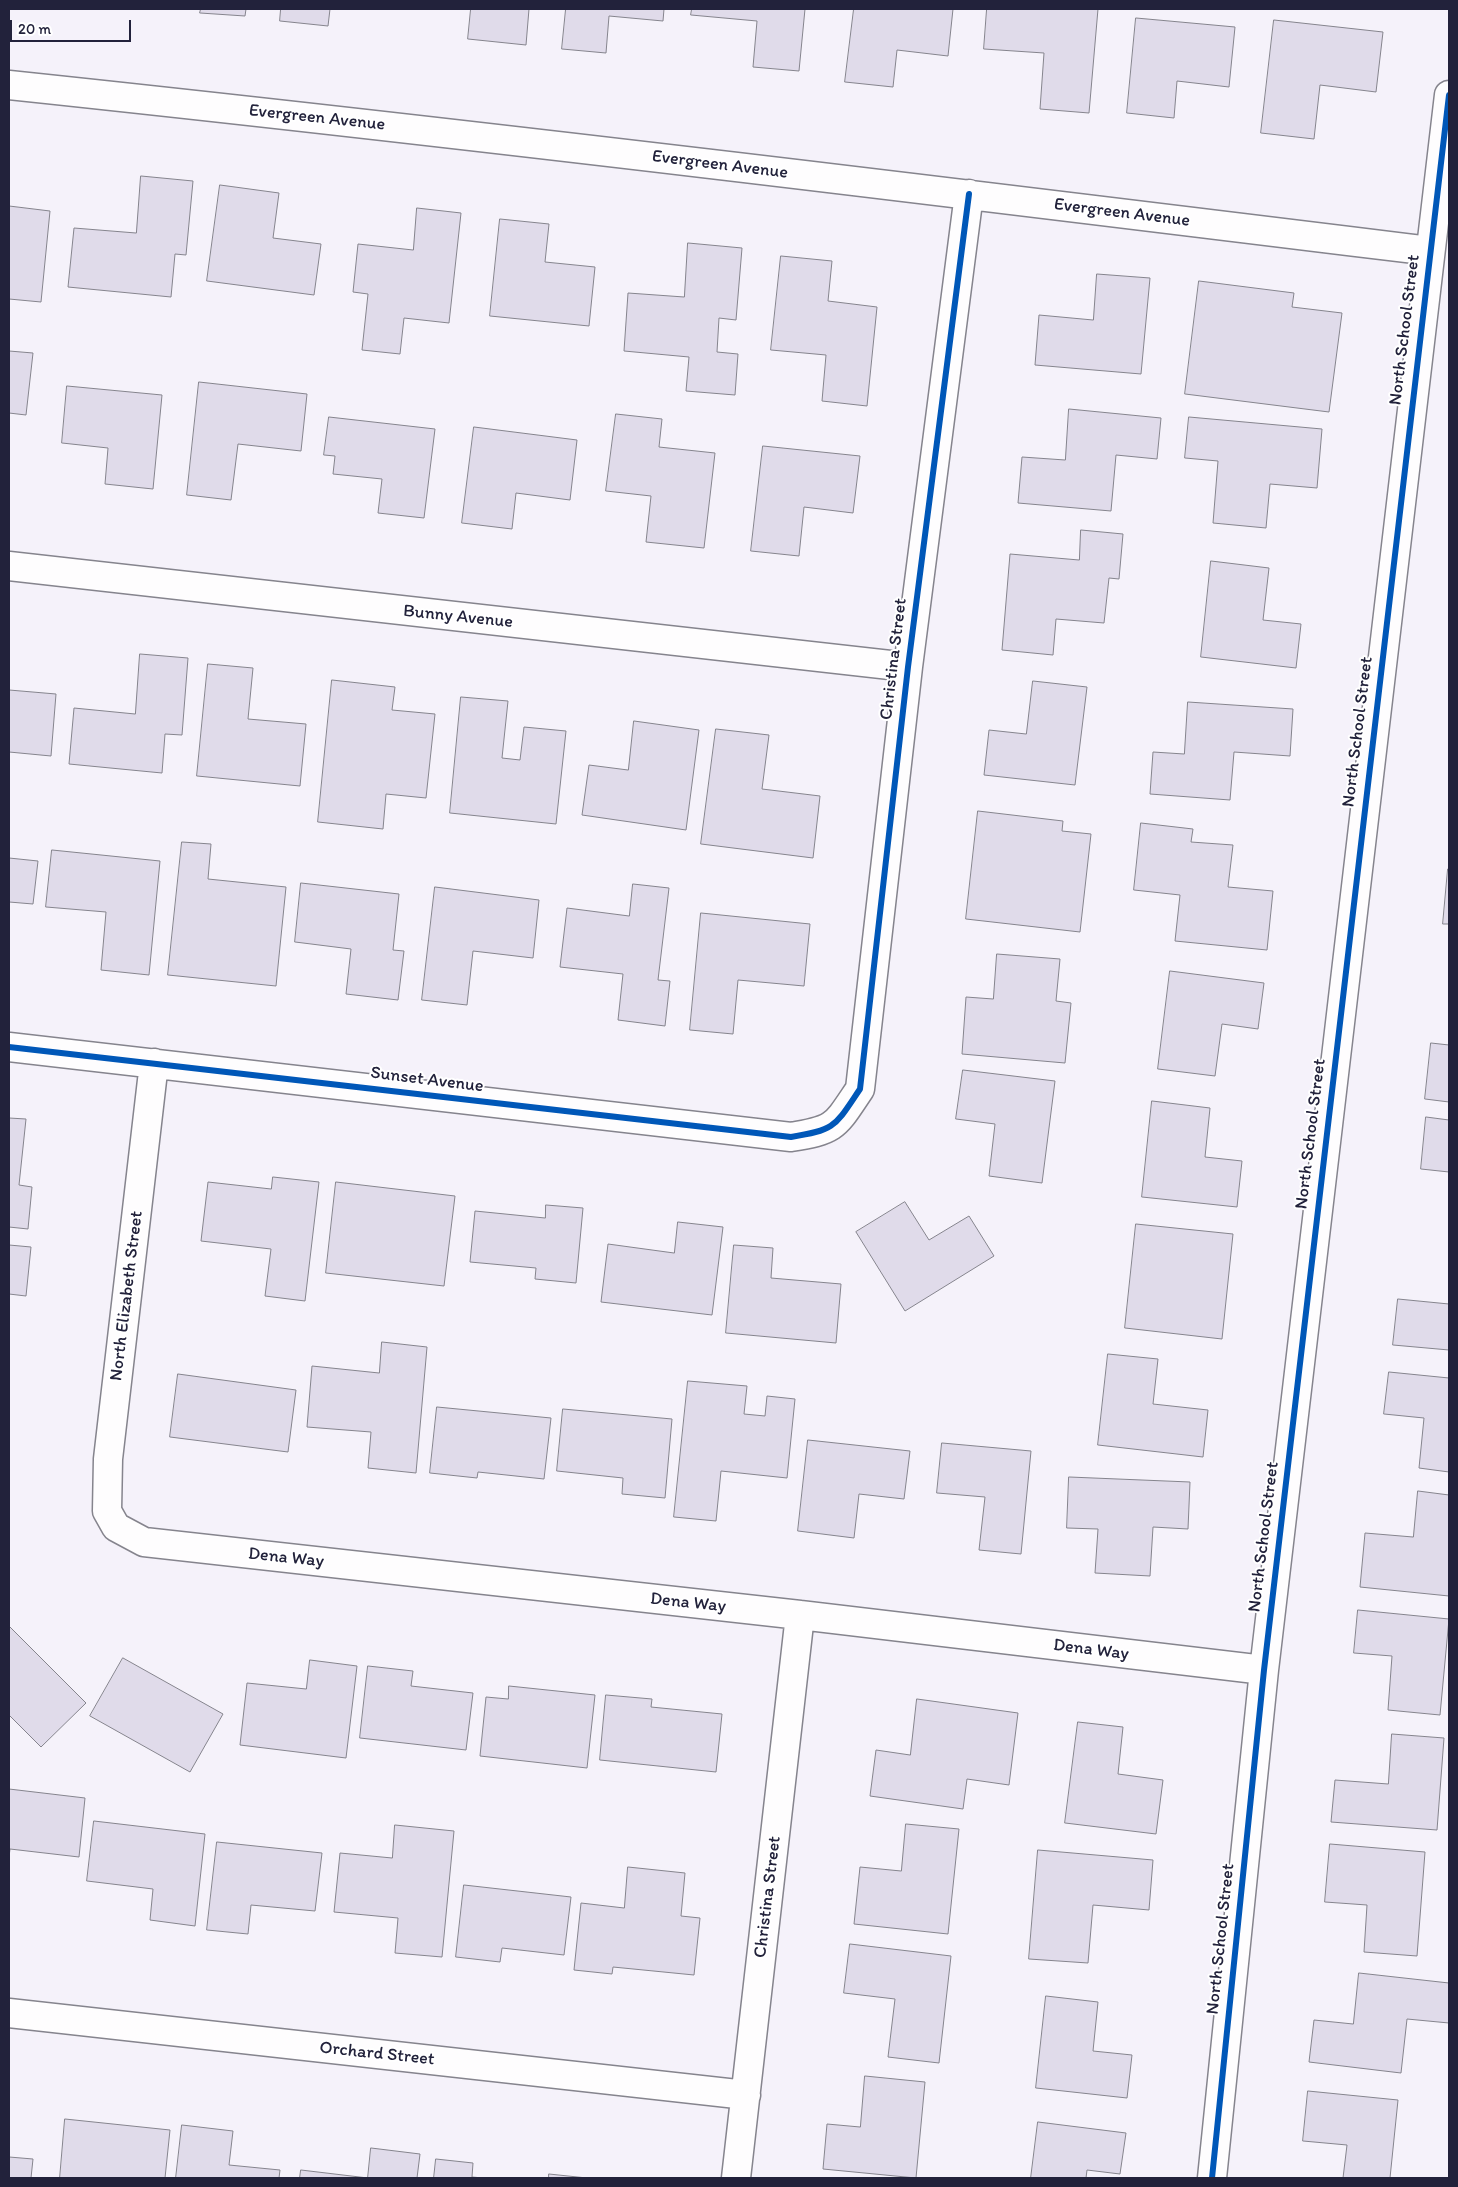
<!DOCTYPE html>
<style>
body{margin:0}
#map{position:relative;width:1458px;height:2187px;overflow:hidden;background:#f5f2fa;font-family:Itim,sans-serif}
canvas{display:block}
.frame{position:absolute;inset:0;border:10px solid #22223b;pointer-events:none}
.scale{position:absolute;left:10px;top:20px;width:121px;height:22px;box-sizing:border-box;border:2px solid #22223b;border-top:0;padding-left:6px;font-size:15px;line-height:18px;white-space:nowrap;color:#22223b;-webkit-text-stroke:4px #fff;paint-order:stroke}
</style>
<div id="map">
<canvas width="1458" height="2187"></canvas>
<div class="frame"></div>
<div class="scale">20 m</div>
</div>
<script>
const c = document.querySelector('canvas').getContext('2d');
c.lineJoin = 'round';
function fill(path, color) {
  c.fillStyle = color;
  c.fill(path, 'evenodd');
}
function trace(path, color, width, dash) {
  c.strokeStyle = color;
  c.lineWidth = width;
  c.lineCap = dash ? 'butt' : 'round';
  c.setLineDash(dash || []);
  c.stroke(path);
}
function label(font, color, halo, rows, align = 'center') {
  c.font = font + ' Itim,sans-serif';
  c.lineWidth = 4;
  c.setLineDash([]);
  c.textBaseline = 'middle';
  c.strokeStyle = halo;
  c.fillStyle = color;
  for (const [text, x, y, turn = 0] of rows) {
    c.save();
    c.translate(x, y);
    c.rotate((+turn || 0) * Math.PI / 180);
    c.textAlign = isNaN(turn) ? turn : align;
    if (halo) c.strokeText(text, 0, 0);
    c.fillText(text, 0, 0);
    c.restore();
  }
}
const building = new Path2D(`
 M201,9H246L245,16L200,13Z
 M281,9H330L328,26L280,21Z
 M471,9H529L526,45L468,39Z
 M566,9H664L663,21L609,16L606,53L562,49Z
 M692,9H805L799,71L753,67L757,21L691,15Z
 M854,9H953L948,56L897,50L893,87L845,82Z
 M987,9H1098L1089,113L1040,109L1044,53L984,49Z
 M1136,18L1235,27L1229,87L1177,81L1174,118L1127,113Z
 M1274,20L1383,32L1376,92L1320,85L1314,139L1261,133Z
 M141,176L193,181L186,255L175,254L171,297L68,287L74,228L136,233Z
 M220,185L279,193L273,238L321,244L314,295L207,281Z
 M9,206L50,211L41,302L9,299Z
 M417,208L461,213L449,323L404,318L400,354L362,350L368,294L353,292L358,244L413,250Z
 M500,219L549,224L545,262L595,267L589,326L490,316Z
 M688,243L742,248L736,320L719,318L717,352L738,354L735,395L686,391L689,357L624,351L628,293L684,297Z
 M781,256L832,261L828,301L877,307L867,406L822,401L826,355L771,350Z
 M1097,274L1150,278L1141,374L1035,365L1039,315L1093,320Z
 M1199,281L1294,293L1292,307L1342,313L1329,412L1185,394Z
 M9,351L33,353L26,415L9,413Z
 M199,382L307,394L301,451L238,444L231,500L187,495Z
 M67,386L162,395L153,489L105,484L108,448L62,443Z
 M1069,409L1161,418L1157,459L1116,455L1111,511L1018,503L1022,457L1065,460Z
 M616,414L662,419L659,447L715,453L704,548L646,542L651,496L606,491Z
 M329,417L435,429L424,518L378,513L382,479L333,474L335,456L324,455Z
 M1189,417L1322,429L1317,488L1270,484L1266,528L1213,523L1218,461L1185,458Z
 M474,427L577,440L570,500L516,493L512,529L462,523Z
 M763,446L860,456L853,513L804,507L799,556L751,551Z
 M1081,530L1123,534L1119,579L1109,578L1104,623L1056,619L1053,655L1002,650L1010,554L1079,560Z
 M1211,561L1269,568L1263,620L1301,624L1296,668L1201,657Z
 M140,654L188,658L182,735L165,734L162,773L69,764L74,708L135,714Z
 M208,664L253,668L248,719L306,724L300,786L197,776Z
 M332,680L395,687L392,710L435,714L426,798L386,794L383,829L318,822Z
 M1033,681L1087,687L1075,785L984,775L989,730L1026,734Z
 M9,690L56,694L51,756L9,752Z
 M461,697L508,701L502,758L520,760L524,727L566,731L556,824L450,813Z
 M1188,702L1293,709L1290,756L1234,752L1230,800L1150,794L1153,752L1184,754Z
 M634,721L699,730L686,830L582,815L589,765L628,770Z
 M716,729L769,735L762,789L820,796L813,858L701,844Z
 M978,811L1063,821L1062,831L1091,834L1080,932L966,919Z
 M1141,823L1193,829L1191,842L1233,845L1228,887L1273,891L1267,950L1175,941L1180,895L1134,890Z
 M182,842L211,844L208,879L286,887L276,986L168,975Z
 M52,850L160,861L149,975L101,970L106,912L46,907Z
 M9,858L38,861L33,904L9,902Z
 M1448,869H1449V924H1443Z
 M301,883L399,894L393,950L404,951L398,1000L346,994L351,949L295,942Z
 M633,884L669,888L658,980L670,981L665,1026L618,1020L623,974L560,967L567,908L629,916Z
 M435,887L539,900L533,958L473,951L467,1005L422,1000Z
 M701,913L810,924L804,986L738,980L733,1034L690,1030Z
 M997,954L1060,959L1056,1001L1071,1003L1065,1063L962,1054L966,997L993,999Z
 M1170,971L1264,983L1258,1029L1222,1024L1215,1076L1158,1069Z
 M1431,1043L1449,1045V1102L1425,1099Z
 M963,1070L1055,1081L1042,1183L989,1176L995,1124L956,1119Z
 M1152,1101L1210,1108L1205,1157L1242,1161L1237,1207L1142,1197Z
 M1426,1117L1449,1120V1172L1421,1169Z
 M9,1118L26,1119L19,1185L32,1187L28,1229L9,1227Z
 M273,1177L319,1182L305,1301L265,1296L271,1249L201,1241L208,1182L271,1189Z
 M336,1182L455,1196L444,1286L326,1273Z
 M905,1202L929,1240L969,1216L994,1256L905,1311L856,1232Z
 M546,1205L583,1208L576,1283L535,1279L536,1268L470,1262L475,1211L545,1218Z
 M678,1222L723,1227L712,1315L601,1302L608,1244L674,1253Z
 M1136,1224L1233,1234L1222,1339L1125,1328Z
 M9,1245L31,1247L26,1296L9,1294Z
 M734,1245L773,1248L771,1278L841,1284L836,1343L726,1333Z
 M1398,1299L1449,1304V1350L1393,1345Z
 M382,1342L427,1347L416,1473L368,1468L371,1432L307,1427L312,1366L379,1373Z
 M1108,1354L1158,1359L1153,1404L1208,1410L1203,1457L1098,1445Z
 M1389,1372L1449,1378V1472L1419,1468L1424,1418L1384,1414Z
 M178,1374L296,1390L288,1452L170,1437Z
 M688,1381L747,1386L744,1414L765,1416L767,1396L795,1399L787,1478L721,1471L716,1521L674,1517Z
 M437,1407L551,1418L544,1479L478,1472L477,1478L430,1473Z
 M563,1409L672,1419L665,1498L622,1494L623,1478L557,1471Z
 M808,1440L910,1451L904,1499L859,1494L854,1538L798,1531Z
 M942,1443L1031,1451L1021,1554L979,1550L985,1497L937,1493Z
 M1069,1477L1190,1482L1188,1529L1153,1527L1150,1576L1095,1573L1098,1529L1067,1528Z
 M1418,1491L1449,1495V1596L1360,1587L1365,1533L1413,1537Z
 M1358,1610L1449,1619L1440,1715L1388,1710L1392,1656L1354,1653Z
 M9,1626L86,1703L41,1747L9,1715Z
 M123,1658L223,1714L190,1772L90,1716Z
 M310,1660L357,1666L346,1758L240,1745L247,1683L306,1689Z
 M368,1666L413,1671L411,1686L473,1693L466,1750L360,1738Z
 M509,1686L595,1695L587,1768L480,1756L486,1697L508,1699Z
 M606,1695L652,1699L651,1707L722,1714L716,1772L600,1760Z
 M917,1699L1018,1713L1009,1785L967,1779L963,1809L870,1796L876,1750L910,1755Z
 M1078,1722L1123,1727L1118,1774L1163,1780L1156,1834L1065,1823Z
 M1392,1734L1444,1738L1437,1830L1331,1822L1335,1780L1388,1784Z
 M9,1789L85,1798L79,1857L10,1849L9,1857Z
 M94,1821L205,1834L195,1926L150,1920L153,1889L87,1881Z
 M906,1824L959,1829L948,1934L854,1924L860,1867L901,1871Z
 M395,1825L454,1831L442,1957L395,1953L398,1918L334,1912L340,1853L392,1858Z
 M217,1842L322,1853L315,1911L251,1905L248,1934L207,1930Z
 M1330,1844L1425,1852L1417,1956L1364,1952L1367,1905L1325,1902Z
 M1038,1850L1153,1860L1149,1910L1093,1905L1088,1963L1029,1959Z
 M628,1867L685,1873L681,1916L700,1918L694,1975L613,1967L612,1974L574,1970L581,1903L624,1908Z
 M464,1885L571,1897L564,1955L502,1948L500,1962L456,1957Z
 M850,1944L951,1956L939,2063L888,2057L895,1999L844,1993Z
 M1359,1973L1449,1983V2023L1407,2019L1401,2073L1309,2062L1314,2020L1353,2024Z
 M1046,1996L1098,2002L1093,2051L1132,2055L1127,2098L1036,2088Z
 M865,2076L925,2082L916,2178L823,2169L827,2124L860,2127Z
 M1308,2091L1398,2100L1390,2178H1343L1347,2145L1303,2141Z
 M65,2119L170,2130L165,2178H60Z
 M1038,2122L1126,2133L1120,2174L1087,2170L1086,2178H1031Z
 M182,2125L233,2131L229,2165L280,2170L279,2178H176Z
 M371,2148L420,2154L417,2178H368Z
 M9,2157L33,2159L31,2178H9Z
 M436,2159L473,2163L472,2177L483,2178H434Z
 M301,2170L368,2178H300Z
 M549,2174L587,2178H549Z`);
const minor = new Path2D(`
 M9,85C483,135 956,193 1430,251
 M9,566L908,667
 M9,1047L791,1137C836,1130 835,1126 860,1089L908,667L969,194
 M154,1063L108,1459L107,1511L116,1527L144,1542L800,1615L1264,1670
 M9,2013L746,2095
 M736,2178L800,1615
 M1212,2178L1264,1670L1449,95`);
const cycleway = new Path2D(`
 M9,1047L791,1137C836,1130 835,1126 860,1089L908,667L969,194
 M1212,2178L1264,1670L1449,95`);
const streetNames = [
 ["Evergreen Avenue",317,118,6],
 ["Evergreen Avenue",720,165,7],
 ["Evergreen Avenue",1122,213,7],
 ["North School Street",1405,330,-83],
 ["Bunny Avenue",458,617,6],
 ["Christina Street",894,659,-83],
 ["North School Street",1358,732,-83],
 ["Sunset Avenue",427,1080,7],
 ["North School Street",1311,1134,-83],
 ["North Elizabeth Street",127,1296,-83],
 ["North School Street",1264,1537,-83],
 ["Dena Way",286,1558,6],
 ["Dena Way",688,1603,6],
 ["Dena Way",1091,1650,7],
 ["Christina Street",768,1897,-83],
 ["North School Street",1221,1939,-84],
 ["Orchard Street",377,2054,6]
];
fill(building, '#e0dbea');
trace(building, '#85848d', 1);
trace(minor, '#85848d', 31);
trace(minor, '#fefdfe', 28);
trace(cycleway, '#0057b8', 6);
label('18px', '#22223b', '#fff', streetNames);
</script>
